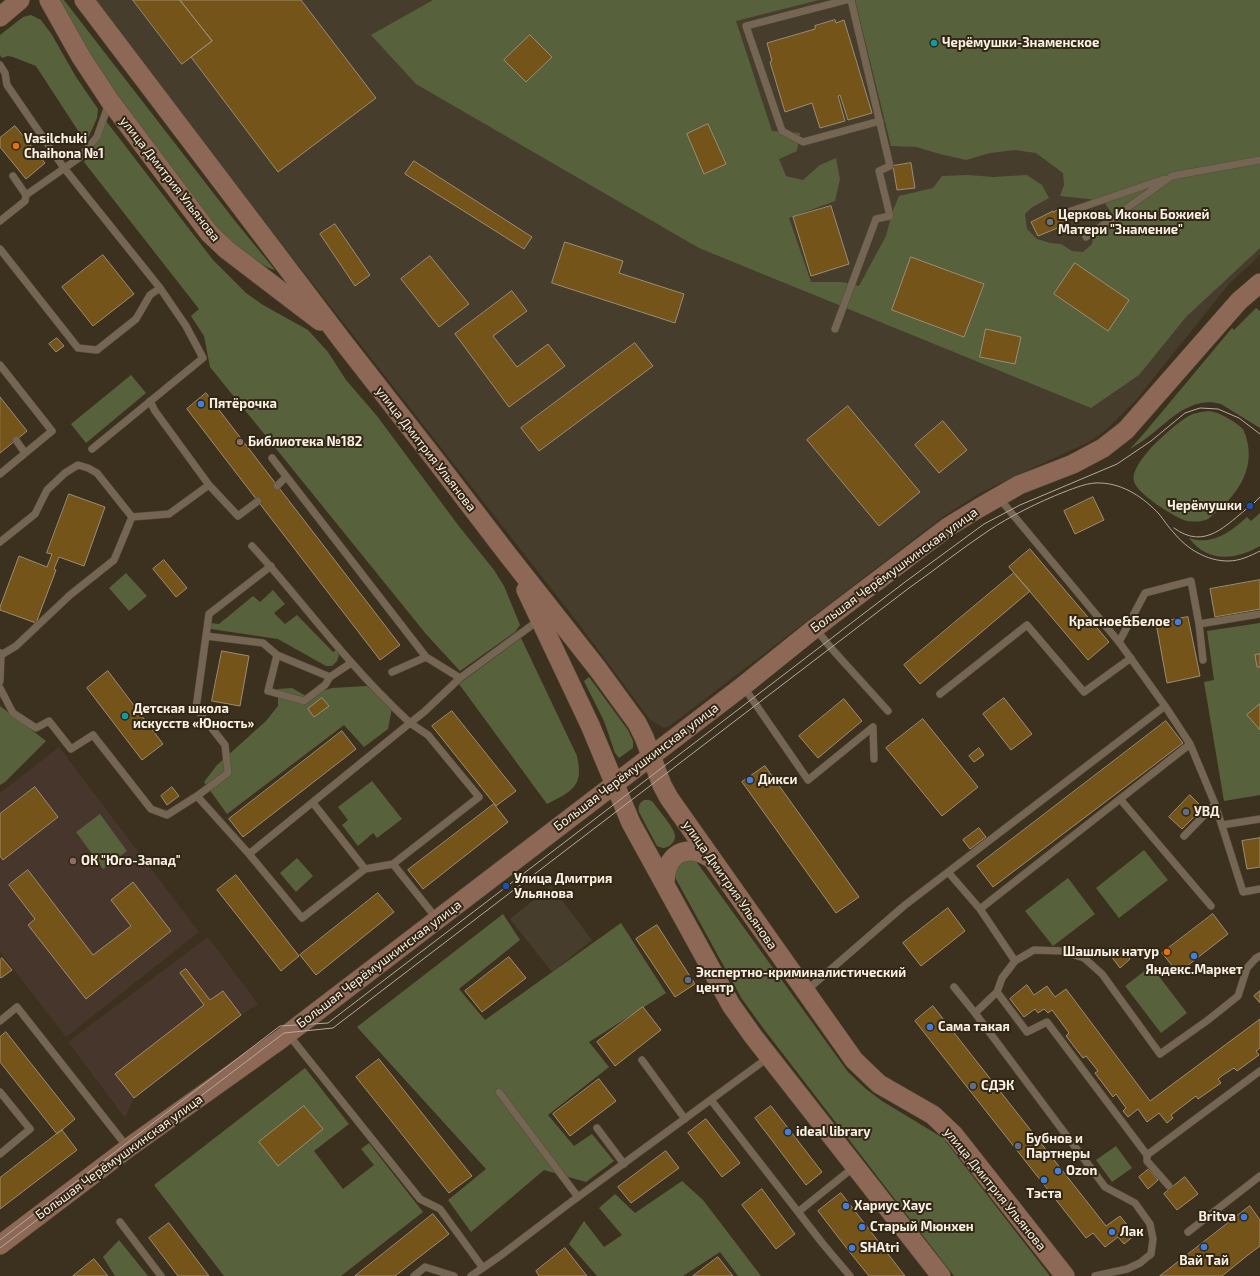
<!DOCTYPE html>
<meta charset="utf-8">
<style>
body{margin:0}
canvas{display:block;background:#3c301e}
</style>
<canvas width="1260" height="1276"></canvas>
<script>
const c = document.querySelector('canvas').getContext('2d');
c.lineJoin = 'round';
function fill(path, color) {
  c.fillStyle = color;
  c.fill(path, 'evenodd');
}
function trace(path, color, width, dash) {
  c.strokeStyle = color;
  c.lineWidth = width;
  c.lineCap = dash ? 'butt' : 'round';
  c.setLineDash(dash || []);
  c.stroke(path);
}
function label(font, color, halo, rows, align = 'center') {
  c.font = font + ' "Exo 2",sans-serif';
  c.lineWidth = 4;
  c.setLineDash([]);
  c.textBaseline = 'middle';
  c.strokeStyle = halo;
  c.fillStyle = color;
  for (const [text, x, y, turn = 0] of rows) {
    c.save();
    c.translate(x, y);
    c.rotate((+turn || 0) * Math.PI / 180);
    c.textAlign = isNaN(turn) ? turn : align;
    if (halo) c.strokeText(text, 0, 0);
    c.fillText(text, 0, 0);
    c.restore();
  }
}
const industrial = new Path2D(`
 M96,0H1260V255L1229,284L1136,400L1107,429L1089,442L1015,476L980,493L944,516L671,725L664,728L650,720L582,628L288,252Z
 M551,886L592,940L552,972L510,919Z`);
const education = new Path2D(`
 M59,747L199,932L66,1037L0,952V793Z
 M208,937L258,1004L241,1015L134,1098L125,1118L68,1042Z`);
const green = new Path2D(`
 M60,0H64L235,221L275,270C256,265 230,240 215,226L122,101L89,54Z
 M433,0H819L736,21L772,131L800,133L797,151L779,159L786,176L803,180L820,165L836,158L840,179L835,201L789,218L811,282H842L859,286L886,236L892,213L899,196L933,188L942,176L968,175L993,177L1027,175L1042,185L1049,198L1031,208L1025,214L1027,229L1037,239L1050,243L1061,244L1072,251L1083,252L1092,244L1095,226L1104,222L1112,214L1105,203L1089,199L1060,196L1064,185L1063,173L1036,153L1015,150L990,153L966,160L940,154L916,147L891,146L855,0H1260V248L1186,317L1139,375L1091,408L699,248L416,84L371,35Z
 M31,15L41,20L52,35L76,77L98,109L97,118L86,143L36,66L13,57L8,56L2,58L0,55V35L23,17Z
 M106,121L213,260L246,293L263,305L308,330L328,352L346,380L377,416L458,525L494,570L504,586L520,625L515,632L460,671L426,634L210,367L204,336L191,316L199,309L84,162L98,140Z
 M1256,308L1260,311V428L1221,404C1193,396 1173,417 1153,433C1146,439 1138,444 1130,449L1146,431L1232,328L1234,330Z
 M131,375L146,393L86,443L71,424Z
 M1208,411C1220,412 1234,421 1243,429C1260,466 1237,497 1208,519C1201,522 1195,522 1187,521C1175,518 1136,493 1134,481C1130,462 1173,426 1187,417C1193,413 1201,412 1208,411Z
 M1260,513V546C1236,560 1207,563 1189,538C1213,546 1230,532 1247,517L1251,521Z
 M126,573L147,596L129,611L109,588Z
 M273,590L285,604L274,613L285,624L297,615L333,652L336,650L339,655L337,661L332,666H326L278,639L211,629L210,626L211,623L219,624L253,596L260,602Z
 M1260,623V795L1224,801L1204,682L1214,680L1207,631Z
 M521,638L577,756C584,787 572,791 547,804L459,684Z
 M589,677L628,730L633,741V748L619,758L615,753L604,721L584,681Z
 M367,686L392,708L388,729L364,747L344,725L227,814L204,782L217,765L266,721L278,706V689L292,688L306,696L332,688Z
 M0,706L46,741L5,782L0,785Z
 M372,781L402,819L377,838L373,833L358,846L342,825L348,820L338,807Z
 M644,800H649L653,802C658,810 675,828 675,836C675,841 672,844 669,846C664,849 662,848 657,846L639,812C638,806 639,803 644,800Z
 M100,814L127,851L103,869L76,832Z
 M1144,850L1168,880L1119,918L1096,888Z
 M693,857L848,1072L866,1089L882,1101L943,1138L1050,1276H954L763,1028L742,999L672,872L674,861Z
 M297,858L313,876L296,892L280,873Z
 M1068,878L1095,914L1053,946L1025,911Z
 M503,914L520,940L459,989L485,1020L621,923L666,993L589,1042L609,1067L548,1115L574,1146L592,1134L614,1161L586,1182L544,1170L471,1232L448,1200L486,1169L357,1027Z
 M1151,966L1187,1013L1161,1033L1125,986Z
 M305,1068L349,1124L314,1151L343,1189L374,1165L361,1149L369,1143L423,1212L341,1276H224L154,1185Z
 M1116,1146L1132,1168L1112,1182L1096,1160Z
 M682,1181L703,1200L761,1276H738L720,1252L683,1276H597L569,1244L584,1221L604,1247L622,1235L599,1208L615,1194L635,1213Z
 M119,1240L148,1276H115L103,1257Z`);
const building = new Path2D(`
 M133,0H180L212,41L182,64Z
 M180,0H301L376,98L278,172L191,57L212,41Z
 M835,20L836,23L844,20L872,113L848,120L840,95L838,96L845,121L820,128L812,103L785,112L770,62L772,61L767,43L815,29V26Z
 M530,35L552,57L526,82L504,60Z
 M708,124L726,164L704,174L687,134Z
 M15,126L45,163L26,179L0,147V138Z
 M414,161L532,237L524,249L405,174Z
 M911,163L915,188L897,190L893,166Z
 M831,206L849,264L811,276L793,217Z
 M1061,208L1068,222L1060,226V227L1038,236L1031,222L1053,211V212Z
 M335,224L370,275L355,286L320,234Z
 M565,242L623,261L619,273L684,294L675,323L552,283Z
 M103,255L134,294L93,326L62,287Z
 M430,256L469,304L439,327L401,279Z
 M911,257L984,284L964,337L892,310Z
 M1075,263L1129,300L1108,331L1054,294Z
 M512,291L527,311L493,336L517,367L548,344L565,366L509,407L455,334Z
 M986,329L1021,337L1015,364L980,357Z
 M57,338L64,346L56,352L49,344Z
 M635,343L653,366L539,451L521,428Z
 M206,393L400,645L380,660L187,409Z
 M0,397L27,431L0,453Z
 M848,406L920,492L879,526L807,440Z
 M943,421L967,450L939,473L915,445Z
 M69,494L105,507L84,566L59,557L54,569L56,570L36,623L0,610V607L19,556L47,567L52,554L47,553Z
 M1093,497L1104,520L1075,534L1064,511Z
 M1030,549L1109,642L1088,660L1009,567Z
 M164,560L187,588L176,597L153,569Z
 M1014,573L1030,591L920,684L904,665Z
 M1260,580V609L1215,617L1210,589Z
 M1188,617L1200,676L1167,683L1156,623Z
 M222,651L249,656L240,706L212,701Z
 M1260,654V667H1257L1255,655Z
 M108,671L163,744L142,760L87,688Z
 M322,698L329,706L314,717L308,709Z
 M1004,698L1032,734L1011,750L983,714Z
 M844,699L862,721L818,758L799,736Z
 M1260,704V730L1247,715Z
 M452,711L516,791L496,806L432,726Z
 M923,719L978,787L942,816L886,748Z
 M1166,721L1183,743L993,887L977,866Z
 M342,731L356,749L243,837L229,819Z
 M979,748L984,755L974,762L969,756Z
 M765,766L859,897L836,913L742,782Z
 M35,787L58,817L3,860L0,856V814Z
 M172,787L179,796L167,805L161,796Z
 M1190,795L1203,808L1182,829L1169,817Z
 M494,804L508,822L423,889L408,870Z
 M979,828L986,837L970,849L963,840Z
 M1260,838V867L1247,869L1242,841Z
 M28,870L93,955L131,926L111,900L133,882L171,931L86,999L28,925L35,919L9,885Z
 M236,875L299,956L281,971L217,890Z
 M378,893L394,912L316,975L300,955Z
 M948,908L965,931L921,966L903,943Z
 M1213,914L1228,934L1178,973L1162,953Z
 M657,925L695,984L675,997L636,939Z
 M1122,948L1130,959L1120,968L1111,956Z
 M509,957L526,978L482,1012L465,991Z
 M2,958L12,970L1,978L0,977V960Z
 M186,969L210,1000L223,991L241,1015L134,1098L115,1074L204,1005L180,973Z
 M1027,985L1034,995L1047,986L1055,997L1066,989L1150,1101L1260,1019V1048L1256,1051L1259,1055L1237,1071L1234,1068L1223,1075L1218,1079L1221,1083L1198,1099L1196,1096L1171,1115L1173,1118L1167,1123L1159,1113L1147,1122L1138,1109L1128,1117L1123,1111L1126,1108L1116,1094L1113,1097L1095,1073L1098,1071L1086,1056L1083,1058L1066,1036L1069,1033L1052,1010L1048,1013L1044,1009L1038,1013L1035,1009L1024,1017L1010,999Z
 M1260,991V1003L1254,996Z
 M933,1006L1106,1226L1120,1216L1135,1235L1124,1244L1118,1237L1105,1247L1093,1233L1086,1238L915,1021Z
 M643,1007L661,1030L615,1066L597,1042Z
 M6,1032L75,1119L57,1134L0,1062V1037Z
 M379,1059L472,1176L449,1193L356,1077Z
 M599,1079L616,1101L570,1136L553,1114Z
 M304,1106L323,1129L278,1166L259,1142Z
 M771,1106L822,1172L806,1185L755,1118Z
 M706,1119L740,1163L722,1177L688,1133Z
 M62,1130L77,1150L0,1209V1178Z
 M666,1151L679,1168L631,1203L618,1187Z
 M1149,1169L1158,1180L1148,1189L1139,1177Z
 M1185,1177L1198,1194L1177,1210L1164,1194Z
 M762,1189L795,1234L776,1249L742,1205Z
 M841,1193L905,1276H869L848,1250L818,1211Z
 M1250,1206L1260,1220V1246L1248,1255L1222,1276H1160Z
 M433,1214L449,1234L395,1276H355Z
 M169,1223L209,1276H178L149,1238Z
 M565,1248L587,1276H539L536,1271Z
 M718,1257L733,1276H693Z
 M94,1259L108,1276H73Z`);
const lane = new Path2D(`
 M846,0L746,26L782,131L803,142L880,121
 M0,65L5,73L7,85L64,168L160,288L186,326L203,358L92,449
 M13,176L26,195
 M1068,212L1164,179
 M0,221L25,201L26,195L79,158L97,137L109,103
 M1086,237L1172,176L1260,160
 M0,249L78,348L97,350L136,319L150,295L160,288
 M835,329L876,219L890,216L879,171L890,166L851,0
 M0,365L52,431L0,474
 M150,401L155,411L209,485L238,516L258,501
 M16,440L25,453
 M272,458L426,657L460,678L539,620
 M277,486L286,477
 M999,498L1119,642L1165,706L1190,744L1215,804L1243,892L1260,889
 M132,517L169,514L209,485
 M0,542L35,514L47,490L65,473L78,465L88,468L97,473L132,517L114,560L70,595L16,646L1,655L0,653
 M252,546C287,584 317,624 351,662C370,684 390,704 410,723L424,712L460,678
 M1199,624L1260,614
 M815,628L831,648L888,711
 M206,636L263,643L277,655L330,677L351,663
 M1119,642L1145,593L1191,581L1199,624L1203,660
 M277,655L268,691L304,701L325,685L330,677
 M392,672L426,657
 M0,681L1,655
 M743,686L808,780L873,727L874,759
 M0,688L13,713L36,728L49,721L71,749L93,735L151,809L167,815L197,796L228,773L225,745L196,708L209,614L271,566
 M940,694L1027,625L1084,692L1131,658
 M197,796L249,854L410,723L428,735L479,797L393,864L437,919
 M1120,799L1211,906
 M313,803L365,869
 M1222,825L1260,819
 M1184,836L1215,804
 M249,854L302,918L365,869L393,864
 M948,872L980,909L1190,744
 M980,909L1015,961
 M954,987L975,1013
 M807,990L905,905L1165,706
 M997,992L1027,1032L1047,1022L1147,1155L1260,1071
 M0,1021L17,1007L128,1148
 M288,1034L420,1199L440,1209L483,1268
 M642,1060L685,1119
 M0,1092L30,1129L0,1154
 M499,1092L578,1197
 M711,1100L823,1244L850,1276
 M597,1128L624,1164
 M1147,1155V1161L1169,1186
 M798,1212L854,1167
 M120,1222L161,1276
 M1188,1232L1260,1176
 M414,1276L425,1267L454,1276
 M471,1276L500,1256L567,1205L769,1057
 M1095,1276L1127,1269L1140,1263L1151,1254L1153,1239L1150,1224L1135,1203L1105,1187L975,1013L997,992L1002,978L1015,961L1034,950L1062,951L1084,958L1102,974L1160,1054L1208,1020L1238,996L1247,968L1256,958L1260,956`);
const secondary = new Path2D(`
 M49,0L81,57L110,101L209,233L227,250L320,321
 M84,0L344,343L433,457L508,555L597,668L637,723L644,737L662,785L669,798L854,1060L879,1084L933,1115L954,1135L1065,1276
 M0,17L20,0
 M526,590L590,725L631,823L731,1005L753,1036L941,1276
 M665,884C665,853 687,842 712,859
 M0,1245L128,1148L281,1039L743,686L815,628L948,527L979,508L1019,485L1073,464L1103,448L1126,430L1239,301L1260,283`);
const tram = new Path2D(`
 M1254,503L1260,497
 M1174,528C1205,551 1226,525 1250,506
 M0,1240L280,1026L328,1023L905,582L984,524L1020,505L1117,464L1151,441L1185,413L1200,408L1218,409L1239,418L1260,434
 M0,1248L284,1033L333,1028L909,588C936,569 961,549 988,531C1010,516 1039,502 1064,492C1075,488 1088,482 1101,483C1124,484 1144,498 1159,514C1164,520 1168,527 1174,533C1187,549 1207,561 1228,561C1240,561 1250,556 1260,551`);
const markers = [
 [934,43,4,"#0f9aa8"],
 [16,146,4,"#e8710a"],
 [1050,222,4,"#6b7280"],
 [201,404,4,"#3f7fe0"],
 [240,442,4,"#8d6e63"],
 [1250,506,4,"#1a4fb4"],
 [1178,622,4,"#3f7fe0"],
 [125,716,4,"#0f9aa8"],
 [750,780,4,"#3f7fe0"],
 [1186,812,4,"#5c6f8a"],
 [73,861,4,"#8d6e63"],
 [506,886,4,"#1a4fb4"],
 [1167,952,4,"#e8710a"],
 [1194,956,4,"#3f7fe0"],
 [688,980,4,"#5c6f8a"],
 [930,1027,4,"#3f7fe0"],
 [973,1086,4,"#5c6f8a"],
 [788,1132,4,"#3f7fe0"],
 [1018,1146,4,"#5c6f8a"],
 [1058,1171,4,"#3f7fe0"],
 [1044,1180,4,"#3f7fe0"],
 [846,1206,4,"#3f7fe0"],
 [1244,1217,4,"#3f7fe0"],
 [862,1227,4,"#3f7fe0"],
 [1112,1232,4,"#3f7fe0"],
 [1204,1247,4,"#3f7fe0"],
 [852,1248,4,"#3f7fe0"]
];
const poiNames = [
 ["Черёмушки-Знаменское",942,43],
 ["Vasilchuki",24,139],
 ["Chaihona №1",24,154],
 ["Церковь Иконы Божией",1058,215],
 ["Матери \"Знамение\"",1058,230],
 ["Пятёрочка",209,404],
 ["Библиотека №182",248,442],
 ["Черёмушки",1242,506,"right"],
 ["Красное&Белое",1170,622,"right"],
 ["Детская школа",133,709],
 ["искусств «Юность»",133,724],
 ["Дикси",758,780],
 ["УВД",1194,812],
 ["ОК \"Юго-Запад\"",81,861],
 ["Улица Дмитрия",514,879],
 ["Ульянова",514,894],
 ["Шашлык натур",1159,952,"right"],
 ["Яндекс.Маркет",1194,970,"center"],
 ["Экспертно-криминалистический",696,973],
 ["центр",696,988],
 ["Сама такая",938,1027],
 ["СДЭК",981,1086],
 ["ideal library",796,1132],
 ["Бубнов и",1026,1139],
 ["Партнеры",1026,1154],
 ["Ozon",1066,1171],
 ["Тэста",1044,1194,"center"],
 ["Хариус Хаус",854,1206],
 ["Britva",1236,1217,"right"],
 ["Старый Мюнхен",870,1227],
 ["Лак",1120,1232],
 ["SHAtri",860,1248],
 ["Вай Тай",1204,1261,"center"]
];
const streetNames = [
 ["улица Дмитрия Ульянова",170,179,52],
 ["улица Дмитрия Ульянова",426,449,52],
 ["Большая Черёмушкинская улица",894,570,-36],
 ["Большая Черёмушкинская улица",636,767,-37],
 ["улица Дмитрия Ульянова",730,885,55],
 ["Большая Черёмушкинская улица",379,964,-37],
 ["Большая Черёмушкинская улица",119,1157,-36],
 ["улица Дмитрия Ульянова",995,1189,51]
];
fill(industrial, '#463d2c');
fill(education, '#47362b');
fill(green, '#57623d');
fill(building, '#745419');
trace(building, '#9b8c77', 1);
trace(lane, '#564c3b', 8);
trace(secondary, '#564c3b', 20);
trace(lane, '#746652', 7);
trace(secondary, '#8e6856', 19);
trace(tram, '#b3a99b', 1);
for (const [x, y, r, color] of markers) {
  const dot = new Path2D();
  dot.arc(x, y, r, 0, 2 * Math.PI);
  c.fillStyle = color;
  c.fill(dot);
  trace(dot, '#322614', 1.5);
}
label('bold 13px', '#f8f0e4', '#322614', poiNames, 'left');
label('13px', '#f8f0e4', '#322614', streetNames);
</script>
